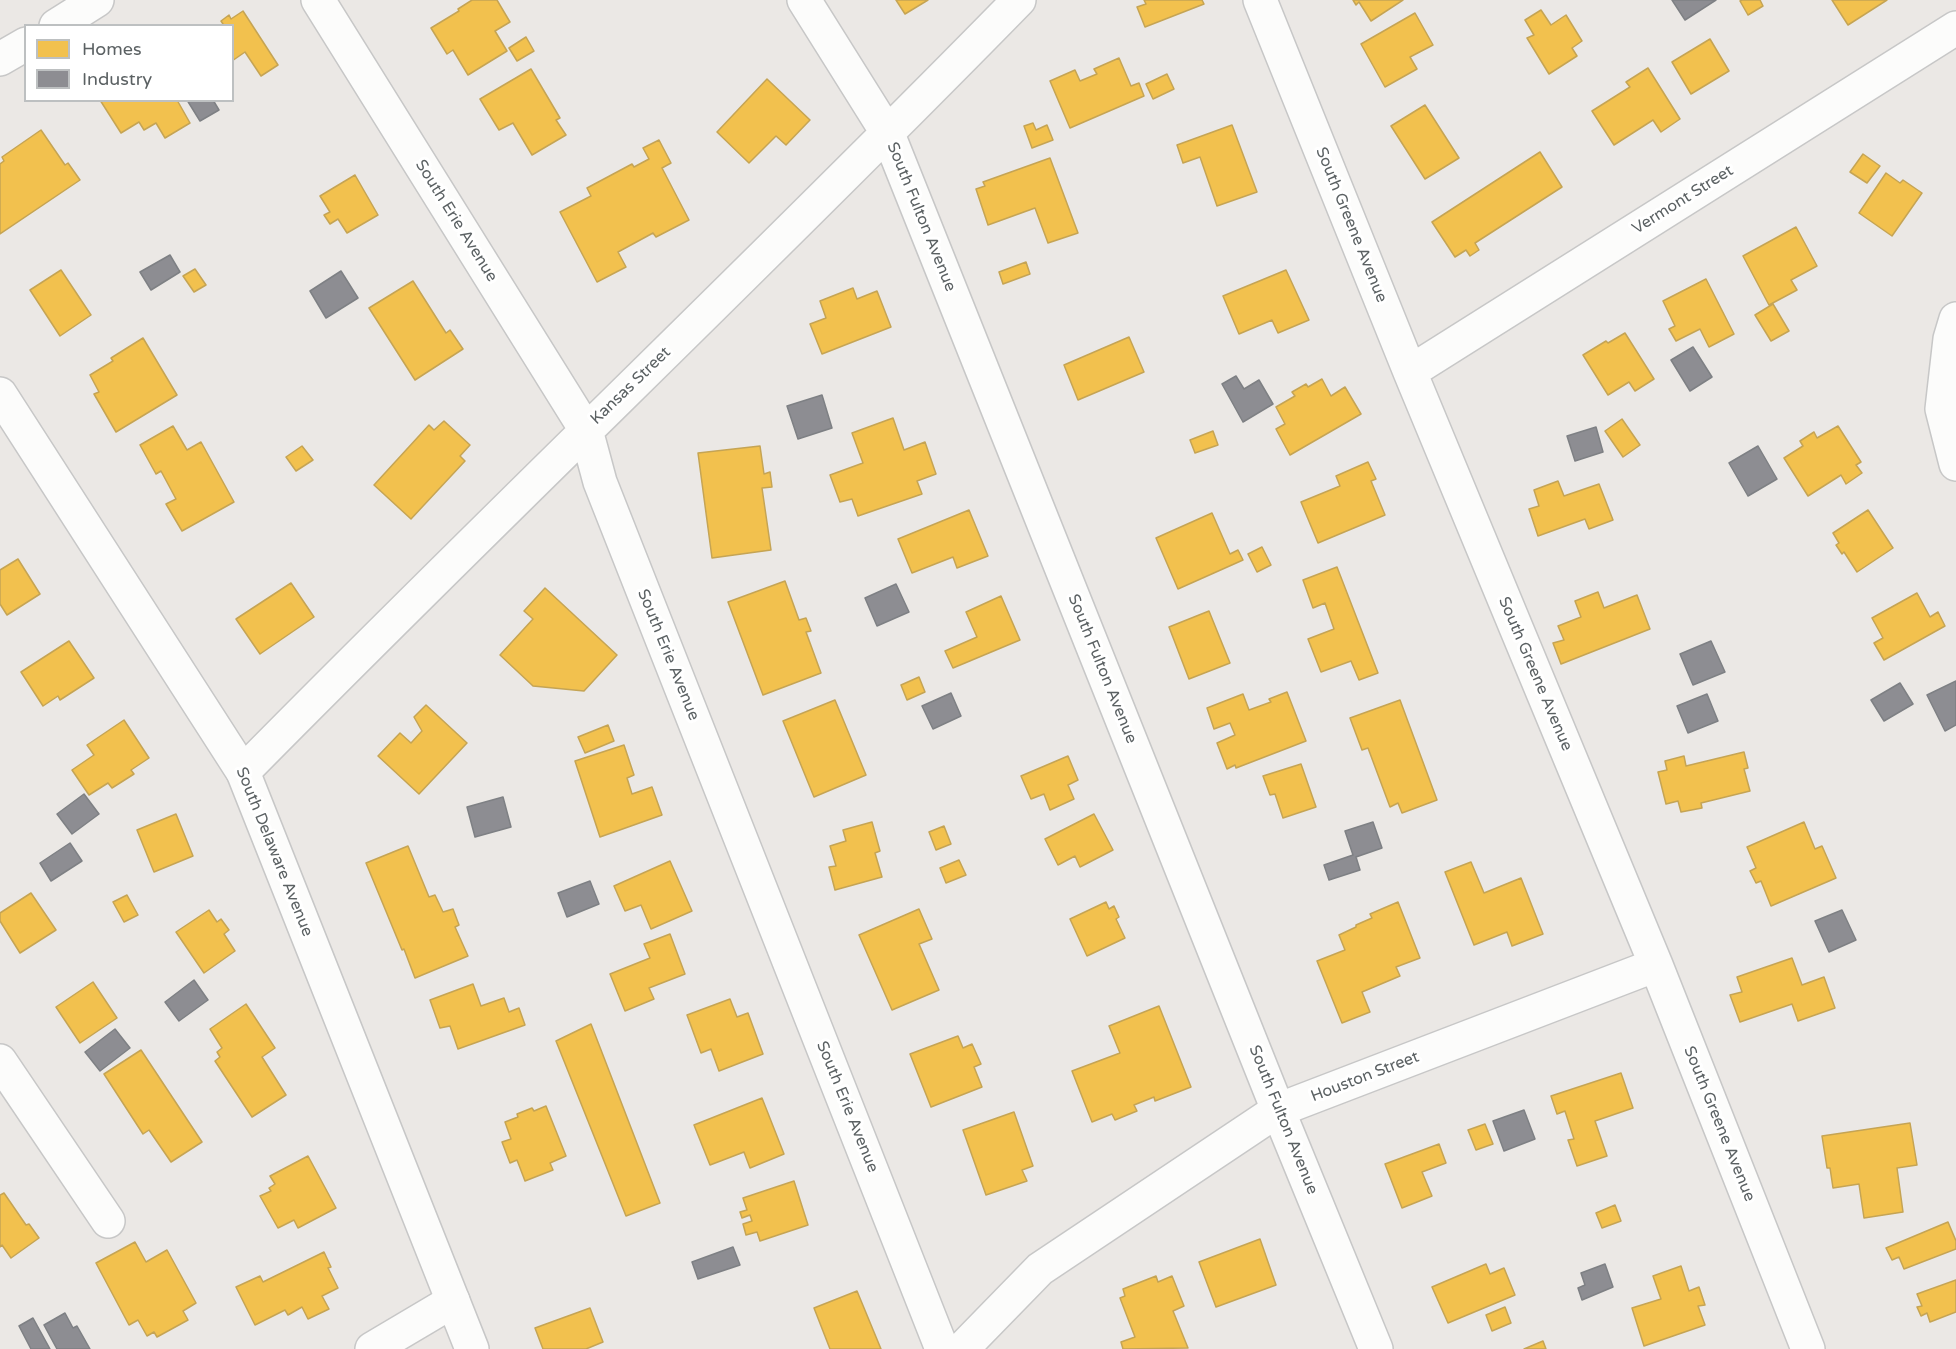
<!DOCTYPE html>
<style>
body{margin:0}
#map{position:relative;width:1956px;height:1349px;overflow:hidden;background:#ebe8e5;font-family:"Varela Round",sans-serif}
canvas{display:block}
.legend{position:absolute;left:24px;top:24px;width:210px;height:78px;box-sizing:border-box;background:#fff;border:2px solid #bdc0c1;margin:0;padding:8px 10px;list-style:none;font-size:18px;color:#5b6163}
.legend li{display:flex;align-items:center;gap:12px;height:30px}
.legend b{width:30px;border:2px solid #bdc0c1}
</style>
<div id="map">
<canvas width="1956" height="1349"></canvas>
<ul class="legend">
<li><b style="height:16px;background:#f2c14e"></b>Homes</li>
<li><b style="height:16px;background:#8d8d92"></b>Industry</li>
</ul>
</div>
<script>
const c = document.querySelector('canvas').getContext('2d');
c.lineJoin = 'round';
function fill(path, color) {
  c.fillStyle = color;
  c.fill(path, 'evenodd');
}
function trace(path, color, width, dash) {
  c.strokeStyle = color;
  c.lineWidth = width;
  c.lineCap = dash ? 'butt' : 'round';
  c.setLineDash(dash || []);
  c.stroke(path);
}
function label(font, color, halo, rows, align = 'center') {
  c.font = font + ' "Varela Round",sans-serif';
  c.lineWidth = 6;
  c.setLineDash([]);
  c.textBaseline = 'middle';
  c.strokeStyle = halo;
  c.fillStyle = color;
  for (const [text, x, y, turn = 0] of rows) {
    c.save();
    c.translate(x, y);
    c.rotate((+turn || 0) * Math.PI / 180);
    c.textAlign = isNaN(turn) ? turn : align;
    if (halo) c.strokeText(text, 0, 0);
    c.fillText(text, 0, 0);
    c.restore();
  }
}
const homes = new Path2D(`
 M472,0H497L510,22L495,31L507,51L468,75L453,50L447,54L431,28L459,11L458,9Z
 M896,0H928L905,14Z
 M1144,0H1202L1204,4L1145,27L1137,7L1146,4Z
 M1353,0H1403L1371,21L1359,2L1356,5Z
 M1742,0H1760L1763,6L1748,15L1740,1Z
 M1832,0H1887L1848,25Z
 M1541,10L1551,25L1566,15L1582,41L1572,48L1577,56L1549,74L1527,38L1534,35L1525,20Z
 M243,11L278,65L261,76L245,52L232,61V26H221L223,24L221,21L229,15L231,19Z
 M1415,13L1433,45L1410,57L1417,69L1385,87L1361,44Z
 M526,37L534,51L517,61L509,48Z
 M1710,39L1729,71L1691,94L1672,62Z
 M1119,58L1131,86L1139,83L1144,96L1070,128L1050,81L1075,70L1080,81L1097,74L1094,69Z
 M1648,68L1680,119L1661,132L1653,120L1614,145L1592,111L1630,87L1626,82Z
 M531,69L560,118L556,120L566,135L532,155L513,123L499,130L480,99Z
 M1167,74L1174,89L1153,99L1146,84Z
 M767,79L810,120L786,145L776,136L749,163L717,132Z
 M100,100H177L190,123L165,138L156,123L144,130L139,122L121,133Z
 M1425,105L1459,158L1425,179L1391,126Z
 M1033,123L1036,130L1047,125L1053,140L1032,148L1024,126Z
 M1232,125L1257,192L1217,206L1200,157L1183,163L1177,145Z
 M41,130L65,165L68,163L80,180L0,234V164L4,161L2,157Z
 M659,140L671,163L662,168L689,220L656,237L653,233L618,252L626,267L597,282L560,212L591,196L587,188L632,164L634,167L649,159L643,148Z
 M1540,152L1562,187L1475,243L1479,250L1470,256L1466,250L1455,257L1432,222Z
 M1863,154L1880,166L1867,183L1850,172Z
 M1050,158L1078,233L1048,243L1035,208L988,225L976,189L985,186L983,182Z
 M1886,173L1900,183L1903,180L1922,193L1892,236L1859,213Z
 M355,175L378,215L347,233L338,219L330,224L324,215L330,212L320,196Z
 M1796,227L1817,266L1791,280L1797,290L1769,305L1743,256Z
 M1026,262L1030,274L1003,284L999,272Z
 M195,269L206,285L194,292L183,276Z
 M61,270L91,315L60,336L30,290Z
 M1286,270L1309,320L1278,333L1272,320L1239,334L1223,296Z
 M1706,279L1734,334L1709,347L1700,329L1676,341L1669,329L1675,326L1663,301Z
 M413,281L446,333L450,330L463,349L415,380L369,308Z
 M853,288L857,299L877,291L891,327L822,354L810,324L826,318L820,301Z
 M1773,304L1789,331L1771,341L1755,315Z
 M1625,333L1654,379L1635,391L1629,382L1608,395L1583,355L1606,341L1608,343Z
 M1129,337L1144,372L1078,400L1064,365Z
 M143,338L177,395L116,432L94,394L99,392L90,375L113,361L111,358Z
 M1322,379L1331,396L1345,387L1361,414L1290,455L1276,429L1285,424L1276,407L1295,396L1292,392L1306,384L1308,387Z
 M893,418L904,450L925,442L936,474L917,481L922,494L858,516L852,499L840,502L830,475L863,463L852,433Z
 M1622,419L1640,445L1623,457L1605,431Z
 M444,421L470,445L460,456L465,461L411,519L374,485L429,425L434,430Z
 M173,426L187,450L201,442L234,502L182,531L166,504L176,499L161,471L156,474L140,445Z
 M1838,426L1861,462L1856,465L1862,473L1846,484L1841,475L1808,496L1784,458L1803,446L1800,441L1814,432L1817,438Z
 M1213,431L1218,445L1195,453L1190,440Z
 M302,446L313,460L296,471L286,457Z
 M760,446L764,474L770,472L772,487L762,488L771,550L712,558L698,453Z
 M1368,462L1376,479L1371,481L1385,515L1318,543L1301,502L1340,486L1336,476Z
 M1558,481L1564,496L1599,484L1613,520L1589,529L1585,519L1538,536L1529,509L1539,506L1534,490Z
 M969,510L988,556L957,568L953,557L912,573L898,539Z
 M1868,510L1893,548L1857,572L1844,552L1842,554L1836,545L1839,543L1833,533Z
 M1212,513L1230,554L1238,550L1243,560L1178,589L1156,538Z
 M1262,547L1271,565L1257,572L1248,554Z
 M18,559L40,594L7,615L0,604V570Z
 M1337,567L1378,673L1359,680L1351,661L1321,672L1308,639L1334,629L1325,603L1313,608L1303,580Z
 M785,581L799,620L806,618L811,631L806,632L821,673L763,695L728,602Z
 M291,583L314,617L260,654L236,619Z
 M545,588L617,655L584,691L533,686L500,655L533,619L524,611Z
 M1598,592L1604,608L1637,595L1650,629L1561,664L1553,643L1564,640L1558,626L1581,617L1575,601Z
 M1917,593L1930,617L1938,612L1945,626L1884,660L1874,643L1883,638L1872,618Z
 M1001,596L1020,640L953,668L945,651L977,637L966,612Z
 M1209,611L1230,663L1189,679L1169,627Z
 M69,641L94,678L60,700L58,696L43,706L21,672Z
 M919,677L925,692L907,700L901,685Z
 M1287,692L1306,741L1236,768L1235,765L1227,769L1217,743L1235,735L1230,723L1214,729L1207,708L1243,694L1249,710L1271,702L1269,699Z
 M835,700L866,775L814,797L783,721Z
 M1400,700L1437,800L1402,813L1398,803L1390,807L1368,748L1362,750L1350,718Z
 M426,705L467,743L419,794L378,756L400,733L411,743L422,731L414,717Z
 M124,720L149,758L131,770L134,774L112,788L108,783L89,795L72,770L94,755L87,745Z
 M608,725L614,741L585,753L578,737Z
 M624,745L634,775L627,778L632,794L652,787L662,815L600,837L575,761Z
 M1744,752L1748,768L1744,769L1750,791L1701,803L1702,808L1681,812L1678,801L1666,804L1658,772L1667,770L1665,761L1684,756L1686,766Z
 M1068,756L1078,780L1068,785L1074,799L1050,810L1044,794L1031,799L1021,776Z
 M1301,764L1316,807L1283,818L1275,794L1270,795L1263,776Z
 M176,814L193,856L154,872L137,830Z
 M1094,814L1113,850L1080,867L1075,856L1058,865L1045,839Z
 M872,822L880,851L875,853L882,877L835,890L829,867L836,866L830,846L846,841L843,830Z
 M1804,822L1815,849L1822,846L1836,878L1771,906L1761,881L1756,883L1750,871L1756,868L1747,847Z
 M944,826L951,844L936,850L929,832Z
 M408,846L429,897L435,895L443,912L453,909L459,925L455,927L468,956L415,978L404,949L402,950L366,863Z
 M959,860L966,875L946,883L940,868Z
 M670,861L692,911L651,929L641,905L625,911L614,886Z
 M1471,862L1484,893L1521,878L1543,934L1512,946L1507,932L1474,945L1445,872Z
 M31,893L56,930L20,953L0,921V913Z
 M127,895L138,915L124,922L113,902Z
 M1106,902L1109,909L1114,906L1119,917L1116,919L1125,938L1087,956L1070,919Z
 M1398,902L1420,958L1396,967L1400,976L1362,992L1370,1012L1342,1023L1317,961L1345,950L1339,935L1356,927V925L1372,918L1370,914Z
 M919,909L932,939L919,944L939,990L892,1010L859,935Z
 M209,910L217,922L221,919L229,930L224,934L235,951L204,973L176,932Z
 M670,934L685,974L649,988L654,999L625,1011L610,974L650,958L644,944Z
 M1792,958L1802,985L1824,977L1835,1008L1798,1021L1792,1004L1740,1022L1730,995L1742,992L1737,977Z
 M93,982L117,1018L80,1043L56,1007Z
 M473,984L481,1006L504,998L509,1012L519,1008L525,1025L458,1049L450,1026L440,1028L430,1000Z
 M730,999L737,1017L748,1013L763,1054L719,1071L711,1049L701,1053L687,1015Z
 M246,1004L275,1048L262,1057L286,1095L252,1117L215,1061L220,1057L217,1052L222,1048L210,1029Z
 M1159,1006L1191,1087L1155,1101L1154,1097L1134,1105L1137,1111L1115,1120L1112,1114L1092,1122L1072,1071L1120,1053L1109,1026Z
 M591,1024L660,1203L626,1216L556,1041Z
 M958,1036L963,1048L972,1044L981,1064L974,1067L982,1087L931,1107L910,1054Z
 M141,1050L202,1142L171,1162L149,1130L143,1134L104,1074Z
 M1621,1073L1633,1108L1595,1121L1607,1156L1577,1166L1568,1140L1574,1139L1565,1111L1557,1114L1551,1096Z
 M762,1098L784,1154L750,1168L744,1152L710,1165L694,1125Z
 M546,1106L566,1156L550,1163L553,1170L525,1181L517,1160L510,1163L502,1142L511,1139L505,1122L518,1117L517,1114L532,1108L534,1111Z
 M1014,1112L1033,1166L1022,1170L1027,1181L986,1195L963,1130Z
 M1910,1123L1917,1165L1897,1168L1903,1212L1864,1218L1859,1184L1833,1188L1830,1168H1827L1822,1136Z
 M1485,1124L1493,1144L1476,1150L1468,1130Z
 M1439,1144L1446,1163L1422,1172L1432,1196L1402,1208L1385,1164Z
 M308,1156L336,1208L298,1228L294,1220L278,1228L260,1196L271,1191L269,1188L275,1184L270,1176Z
 M794,1181L808,1225L760,1241L757,1232L746,1235L743,1224L752,1221L750,1215L742,1218L740,1212L747,1210L743,1198Z
 M4,1193L26,1225L29,1224L39,1238L11,1258L2,1245L0,1247V1195Z
 M1615,1205L1621,1221L1602,1228L1596,1213Z
 M1948,1222L1956,1241V1249L1904,1269L1899,1257L1892,1260L1886,1248Z
 M1260,1239L1276,1285L1216,1307L1199,1262Z
 M135,1242L146,1262L167,1250L196,1303L183,1311L188,1320L157,1337L154,1332L147,1336L138,1320L129,1325L96,1263Z
 M324,1252L331,1267L328,1268L338,1288L322,1296L329,1309L308,1319L302,1307L288,1315L285,1310L255,1325L236,1287L260,1276L263,1282Z
 M1486,1264L1490,1274L1504,1268L1515,1295L1448,1323L1432,1287Z
 M1681,1266L1689,1291L1699,1287L1705,1305L1698,1306L1705,1325L1644,1346L1632,1308L1661,1299L1653,1276Z
 M1156,1276L1158,1282L1172,1276L1184,1306L1173,1311L1188,1348L1123,1349L1121,1342L1135,1337L1120,1298L1125,1296L1123,1289Z
 M1956,1280V1312L1930,1322L1927,1313L1921,1316L1917,1307L1922,1306L1917,1294Z
 M857,1291L881,1349H830L814,1308Z
 M1505,1307L1511,1323L1492,1331L1486,1315Z
 M590,1308L603,1342L586,1349H543L535,1328Z
 M1543,1341L1546,1349H1524Z`);
const industry = new Path2D(`
 M1672,0H1716L1685,20Z
 M187,100H213L219,110L200,121Z
 M170,255L180,272L151,290L140,272Z
 M341,271L358,298L326,318L310,291Z
 M1693,347L1712,377L1690,391L1671,360Z
 M1236,376L1244,389L1259,380L1273,404L1243,422L1222,384Z
 M822,395L832,428L798,439L787,406Z
 M1596,427L1603,452L1575,461L1567,436Z
 M1758,446L1777,479L1748,496L1729,463Z
 M896,584L909,612L877,626L865,598Z
 M1711,641L1725,672L1693,685L1680,654Z
 M1956,681V725L1945,731L1927,695Z
 M1900,683L1913,704L1884,721L1871,700Z
 M951,693L961,716L933,729L922,706Z
 M1707,694L1718,721L1688,733L1677,706Z
 M84,794L99,814L72,834L57,814Z
 M503,797L511,827L475,837L467,807Z
 M1373,822L1382,848L1356,857L1360,870L1329,880L1324,865L1353,855L1345,831Z
 M70,843L82,861L51,881L40,863Z
 M590,881L599,904L567,917L558,893Z
 M1842,910L1856,940L1829,952L1815,921Z
 M194,980L208,1000L179,1021L165,1002Z
 M115,1029L130,1048L100,1071L85,1052Z
 M1524,1110L1535,1139L1504,1151L1493,1121Z
 M733,1247L740,1265L698,1279L692,1262Z
 M1605,1264L1613,1287L1582,1300L1578,1288L1585,1285L1581,1273Z
 M65,1313L73,1328L77,1326L90,1349H57L44,1325Z
 M33,1318L50,1349H31L19,1326Z`);
const minor = new Path2D(`
 M318,0L586,430L600,482L942,1349
 M804,0L888,134L1278,1110L1376,1349
 M1260,0L1410,372L1656,965L1808,1349
 M56,26L97,0
 M0,59L26,44
 M1956,319L1950,339L1942,409L1956,464
 M1410,372L1956,28
 M243,772C499,512 764,261 1019,0
 M0,1061L108,1221
 M372,1349L453,1301
 M962,1349L1040,1269L1278,1110L1656,965`);
const tertiary = new Path2D(`
 M0,394L243,772L472,1349`);
const streetNames = [
 ["Vermont Street",1683,200,-32],
 ["South Fulton Avenue",921,217,68],
 ["South Erie Avenue",456,221,58],
 ["South Greene Avenue",1351,225,68],
 ["Kansas Street",631,386,-44],
 ["South Erie Avenue",668,655,68],
 ["South Fulton Avenue",1102,669,68],
 ["South Greene Avenue",1535,674,67],
 ["South Delaware Avenue",274,852,68],
 ["Houston Street",1365,1077,-21],
 ["South Erie Avenue",847,1107,68],
 ["South Fulton Avenue",1283,1120,68],
 ["South Greene Avenue",1719,1124,68]
];
fill(homes, '#f2c14e');
trace(homes, '#c5a454', 1.5);
fill(industry, '#8d8d92');
trace(industry, '#7e8084', 1.5);
trace(minor, '#c7c7c7', 36);
trace(tertiary, '#c7c7c7', 36);
trace(minor, '#fcfcfb', 33);
trace(tertiary, '#fcfcfb', 33);
label('16px', '#5b6163', '#fff', streetNames);
</script>
